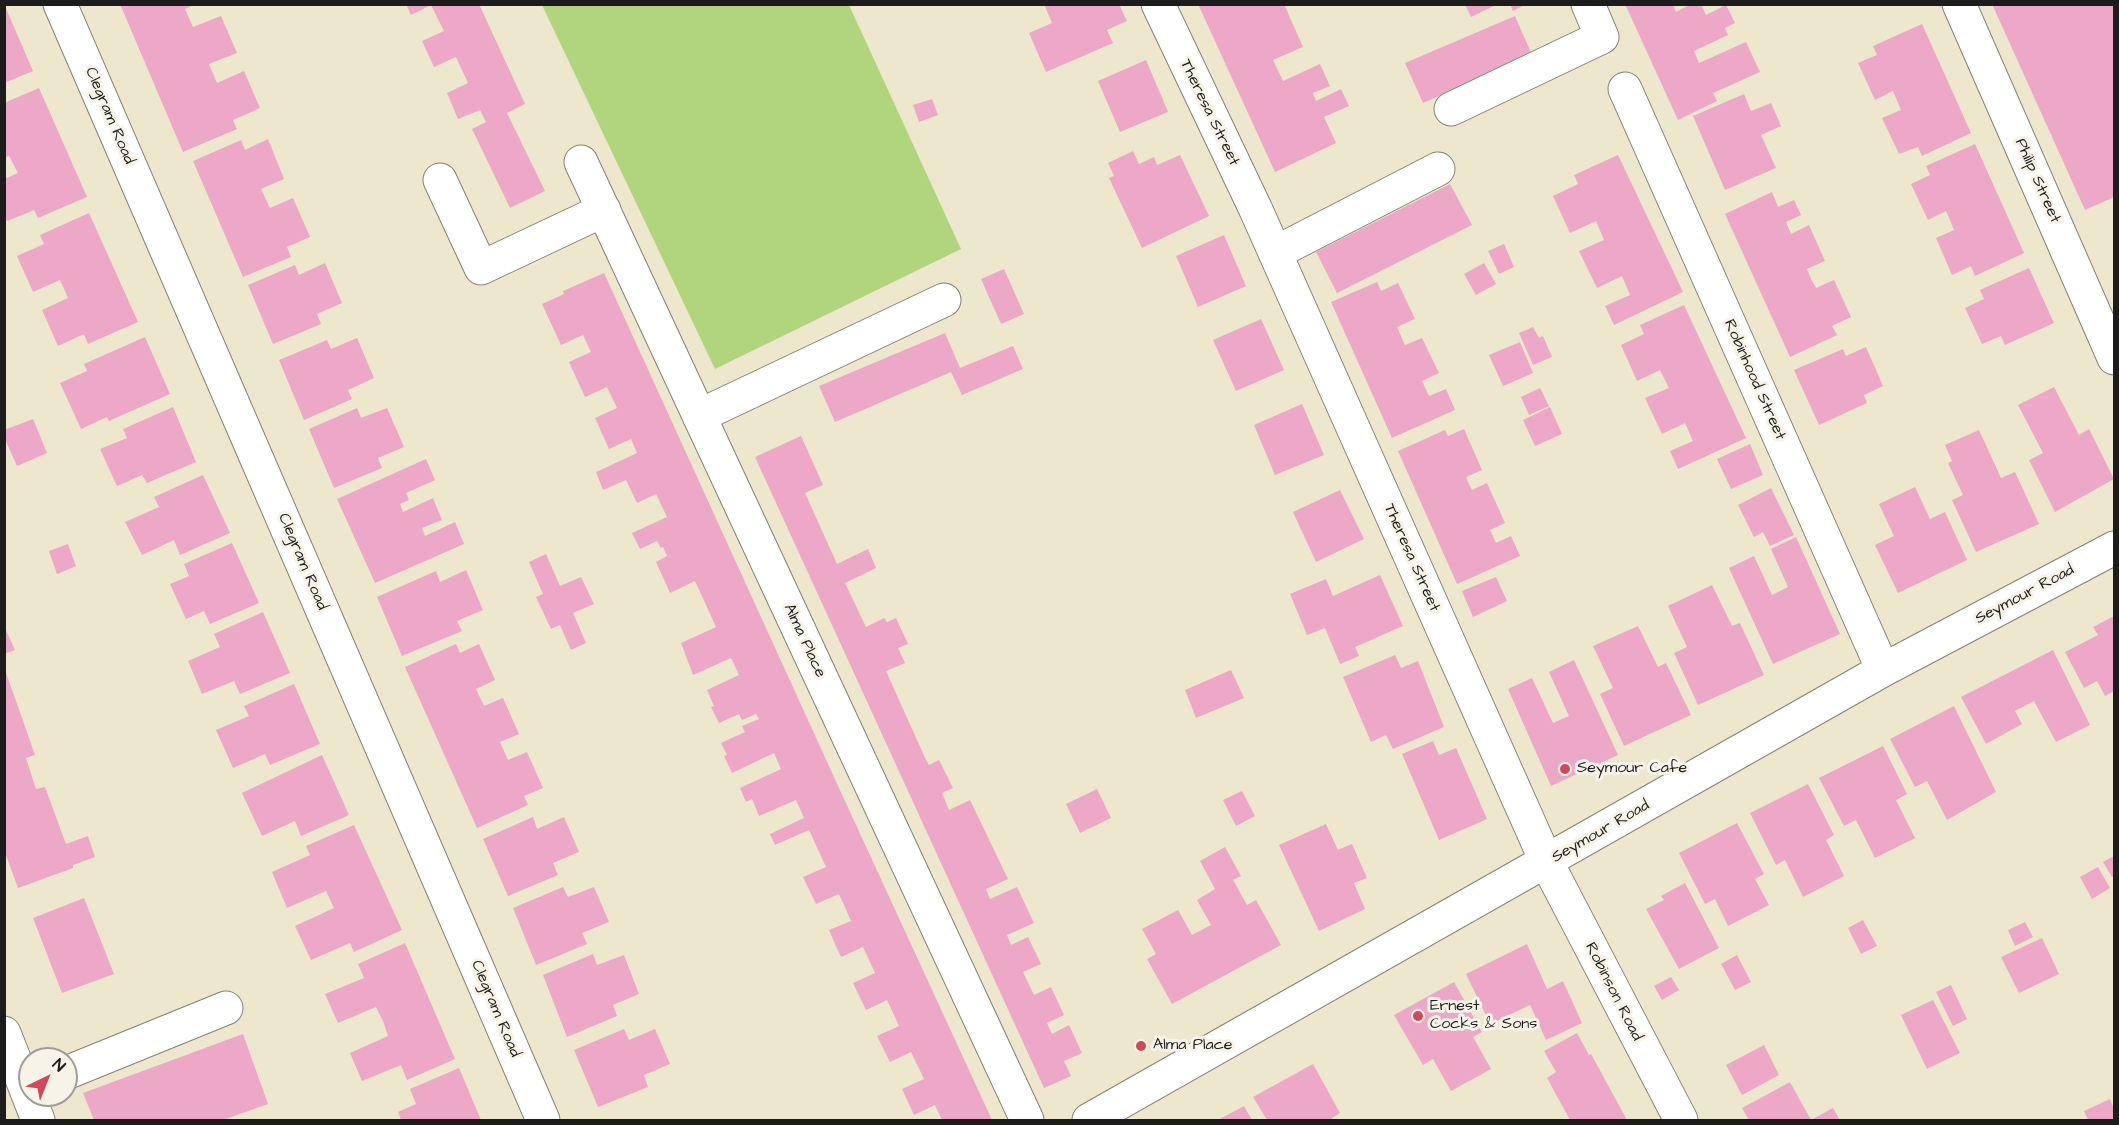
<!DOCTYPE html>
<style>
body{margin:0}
#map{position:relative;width:2119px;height:1125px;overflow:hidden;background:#ede7cd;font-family:"Architects Daughter",sans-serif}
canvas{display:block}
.frame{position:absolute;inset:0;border:6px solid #1c1c1c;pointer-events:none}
.north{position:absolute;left:18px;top:1047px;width:60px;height:60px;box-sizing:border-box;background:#f7f3e8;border:2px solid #9f9d96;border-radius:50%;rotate:43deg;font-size:16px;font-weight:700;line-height:24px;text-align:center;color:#1c1c1c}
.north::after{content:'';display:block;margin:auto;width:21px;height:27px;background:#d1495b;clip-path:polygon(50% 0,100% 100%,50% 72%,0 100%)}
</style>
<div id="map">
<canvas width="2119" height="1125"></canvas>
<div class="frame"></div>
<div class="north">N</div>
</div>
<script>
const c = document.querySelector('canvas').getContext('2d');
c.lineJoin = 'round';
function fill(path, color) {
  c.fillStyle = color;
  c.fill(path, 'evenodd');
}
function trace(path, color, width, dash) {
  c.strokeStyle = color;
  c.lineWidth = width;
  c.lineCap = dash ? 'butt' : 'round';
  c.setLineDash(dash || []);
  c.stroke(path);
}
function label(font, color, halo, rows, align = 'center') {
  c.font = font + ' "Architects Daughter",sans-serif';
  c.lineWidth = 6;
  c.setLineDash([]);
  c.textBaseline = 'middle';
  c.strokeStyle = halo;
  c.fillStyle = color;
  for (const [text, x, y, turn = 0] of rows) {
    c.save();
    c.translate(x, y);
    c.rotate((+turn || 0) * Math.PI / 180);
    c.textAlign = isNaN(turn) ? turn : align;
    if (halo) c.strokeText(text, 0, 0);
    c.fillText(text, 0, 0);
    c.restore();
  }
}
const green = new Path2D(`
 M542,5H849L961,249L715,369Z`);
const building = new Path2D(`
 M4,4L33,71L4,83Z
 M120,4H195L185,9L193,27L221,16L237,53L209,64L217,83L244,71L260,108L233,120L237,129L183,152Z
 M406,4H479L525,104L507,113L545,191L510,208L472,129L486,122L480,110L458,119L447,93L468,83L456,57L434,67L422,41L444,31L431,5L411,15Z
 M1044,4H1119L1127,21L1107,30L1113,43L1046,72L1029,33L1052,23Z
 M1198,4H1284L1303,47L1273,60L1283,81L1320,64L1330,86L1313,93L1316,101L1341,89L1349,106L1324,117L1336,143L1275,172Z
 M1465,4H1498L1471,17Z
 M1510,4H1526L1513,11Z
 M1625,4H1673L1676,12L1691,4H1701L1706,15L1726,5L1735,23L1725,28L1728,35L1694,51L1699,63L1746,42L1760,72L1713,93L1717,101L1678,120Z
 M1992,4H2114V197L2085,210Z
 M1515,16L1532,55L1423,103L1405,63Z
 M1922,24L1971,133L1922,156L1918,147L1899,154L1882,118L1901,110L1893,91L1875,100L1858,63L1877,55L1873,46Z
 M1146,60L1168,112L1120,132L1098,81Z
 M39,88L87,197L38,218L34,210L7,221L4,215V179L18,173L9,156L4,158V103Z
 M1744,94L1751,111L1771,103L1781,126L1761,135L1776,168L1725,190L1693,116Z
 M932,99L938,115L919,122L913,105Z
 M268,139L284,179L261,189L270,208L293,198L310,237L287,247L291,257L243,277L193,161L241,140L245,150Z
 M1975,144L2024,253L1975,276L1971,266L1952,275L1936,238L1954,230L1950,220L1946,211L1928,220L1911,184L1930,175L1926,166Z
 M1133,151L1139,164L1154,157L1157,165L1180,155L1209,216L1142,248L1109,178L1114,176L1108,163Z
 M1618,155L1683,292L1614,325L1605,306L1630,295L1622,276L1597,288L1579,251L1604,240L1596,221L1570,233L1553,196L1578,184L1574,175Z
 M1450,184L1472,225L1337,293L1316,252Z
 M1772,192L1778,207L1794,200L1801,215L1786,222L1791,234L1809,225L1825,261L1807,269L1811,279L1816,288L1834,280L1851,317L1832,326L1837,335L1790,357L1725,214Z
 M89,213L138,322L88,344L84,334L58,346L42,310L68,298L60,280L33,292L17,256L44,244L40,235Z
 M1224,235L1246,286L1198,307L1176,256Z
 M1504,244L1514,267L1499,274L1488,251Z
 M325,263L342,303L317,314L321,324L273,344L248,285L295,265L299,275Z
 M1484,263L1496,284L1476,295L1464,274Z
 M2029,268L2054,323L2005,345L2001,336L1982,344L1965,308L1984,299L1980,290Z
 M1004,269L1024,314L1001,324L981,279Z
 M604,273L839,788L992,1120H942L935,1105L914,1115L902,1089L924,1079L911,1052L890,1062L877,1036L899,1026L887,1000L866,1010L853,983L875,973L863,947L841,957L835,944L829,930L851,921L839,894L816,904L803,877L826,867L809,830L775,845L770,834L804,818L796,800L759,816L752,799L746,802L740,788L781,769L774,753L732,773L724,756L727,755L721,743L745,732L742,726L759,719L756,714L742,720L739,714L719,723L711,707L714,706L707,690L739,675L731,658L693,675L681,643L716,627L695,581L670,593L656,562L667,556L663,547L661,548L657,541L640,549L632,533L667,517L656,494L637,503L626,480L603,490L596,472L637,453L631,439L609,449L595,418L617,408L607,387L585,397L569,362L591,352L583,335L561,345L542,304L564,294L563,291Z
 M1377,282L1381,291L1398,283L1415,319L1397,327L1405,345L1422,338L1439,373L1422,381L1429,396L1446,389L1455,410L1392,438L1331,302Z
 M1684,305L1746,438L1678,469L1670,451L1693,441L1685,423L1662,434L1645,398L1669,388L1660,370L1637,381L1621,345L1644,334L1640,325Z
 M1261,319L1284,370L1236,391L1213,340Z
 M1533,327L1539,338L1543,336L1552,357L1533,365L1519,333Z
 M945,333L960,368L1013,346L1023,369L962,395L951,372L835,422L819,386Z
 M145,337L170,394L109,421L107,417L81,429L60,383L87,371L84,364Z
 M357,338L374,378L348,390L352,399L304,420L279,360L327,340L331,349Z
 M1520,342L1533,373L1503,386L1489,355Z
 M1866,347L1883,386L1864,395L1867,403L1819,425L1794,370L1843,349L1846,356Z
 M2054,387L2079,435L2089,429L2114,479L2055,512L2029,460L2043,453L2018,405Z
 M1540,388L1549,406L1529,415L1521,397Z
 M1302,404L1324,455L1275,475L1254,425Z
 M173,407L196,462L147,483L142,475L117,486L100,449L127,438L123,429Z
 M1550,407L1562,434L1535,446L1523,420Z
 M357,408L361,418L387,408L404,447L378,458L382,468L334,488L309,429Z
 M33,419L47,453L17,466L4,437V430Z
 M1464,429L1482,470L1466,477L1469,484L1472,490L1487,483L1505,523L1490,530L1496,543L1511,536L1520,556L1457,584L1398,451L1445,430L1448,436Z
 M1979,430L2001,478L2015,472L2039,524L1976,552L1952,500L1963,495L1948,463L1952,461L1945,445Z
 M801,436L823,485L805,493L837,564L868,549L876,568L845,583L866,627L884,618L887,622L896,618L908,644L898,648L905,663L886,671L926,760L929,765L939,760L953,788L942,793L949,810L970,800L1008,879L986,889L990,899L1017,887L1034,923L1007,935L1011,945L1028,937L1041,964L1023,972L1034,995L1051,987L1064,1015L1047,1023L1052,1034L1069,1025L1082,1053L1064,1061L1071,1076L1044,1088L755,457Z
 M1750,444L1763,475L1731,489L1717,459Z
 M426,459L435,480L406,493L409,500L400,504L403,512L433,498L442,520L422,528L425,536L455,522L464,544L375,583L337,499Z
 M203,475L230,533L180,555L174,540L142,555L125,522L159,507L154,497Z
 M1915,487L1930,519L1945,512L1967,560L1898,593L1875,545L1894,536L1879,504Z
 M1771,488L1794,535L1770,546L1763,532L1754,537L1738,505Z
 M1340,490L1364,539L1316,562L1293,512Z
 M1796,537L1840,634L1773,664L1729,568L1754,556L1772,595L1788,587L1771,549Z
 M232,543L259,603L210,624L204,611L186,619L170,584L189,576L184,564Z
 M68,544L76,566L57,574L49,551Z
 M546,554L560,586L581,577L594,604L573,613L586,643L571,650L560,625L551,629L536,597L543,594L529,562Z
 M466,570L483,610L457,621L462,631L402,656L377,597L436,571L440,582Z
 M1380,575L1403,626L1355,647L1359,656L1340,664L1325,628L1307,635L1290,594L1326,579L1333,596Z
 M1496,577L1507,601L1473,617L1462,591Z
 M1712,585L1732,626L1740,623L1764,675L1698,705L1674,653L1687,647L1668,606Z
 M263,612L290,673L240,694L234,681L202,694L188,661L220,647L214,634Z
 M2114,616V691L2105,696L2097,681L2084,688L2065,652L2098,635L2093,627Z
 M4,626L15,650L4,654Z
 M1638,626L1658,667L1666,663L1691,715L1624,746L1600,694L1613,688L1593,646Z
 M456,644L460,653L479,644L495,680L476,689L484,706L503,698L519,734L500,742L508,760L527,752L543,788L524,796L528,805L477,828L405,667Z
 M2053,650L2090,725L2056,742L2034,701L2015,711L2022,724L1986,744L1961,697Z
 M1395,655L1401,668L1418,661L1444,727L1393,749L1386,735L1371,742L1343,677Z
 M1574,660L1618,755L1551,786L1508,689L1532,678L1553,723L1569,716L1549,672Z
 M4,667L35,755L26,758L36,789L45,787L66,844L88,836L95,857L73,865V868L18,888L4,850Z
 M1231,670L1244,698L1196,718L1185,690Z
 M294,684L320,744L270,765L265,754L233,768L216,730L249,716L244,706Z
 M1954,706L1996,792L1947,820L1927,781L1915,787L1890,739Z
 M1433,741L1439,755L1456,748L1487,819L1439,840L1402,754Z
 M1883,746L1907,794L1896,800L1915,838L1875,858L1856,820L1844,826L1819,778Z
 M322,755L349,815L301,836L295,821L262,836L242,793Z
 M1808,784L1834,835L1826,840L1844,876L1803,897L1785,860L1776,865L1750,813Z
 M1097,789L1111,818L1080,833L1066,804Z
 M1242,791L1255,816L1236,826L1223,800Z
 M533,817L537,829L564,817L579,852L553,863L558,875L508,896L483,839Z
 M1737,823L1764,874L1755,879L1769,905L1728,926L1715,899L1705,904L1679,853Z
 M1326,824L1338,850L1352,844L1367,878L1354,883L1365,909L1319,931L1279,845Z
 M354,825L402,930L354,952L350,943L311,960L295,926L334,908L326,891L287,908L272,872L310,855L306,846Z
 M1225,847L1241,876L1233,880L1247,905L1256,900L1281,945L1172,1004L1147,959L1156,954L1142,929L1178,910L1192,935L1211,925L1197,900L1215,889L1200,861Z
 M2114,856V876L2112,877L2103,862Z
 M2098,867L2110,888L2092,899L2080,877Z
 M1685,883L1719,948L1679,969L1646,909L1664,900L1661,896Z
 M563,887L568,897L594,887L609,922L582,933L587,944L536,965L513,908Z
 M84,898L114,974L62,993L33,918Z
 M1863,920L1877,946L1861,954L1848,928Z
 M2025,922L2033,937L2015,946L2008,930Z
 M2042,938L2059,974L2019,993L2001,957Z
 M405,943L455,1059L407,1080L401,1065L362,1081L350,1053L388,1036L383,1021L376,1007L338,1023L325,994L364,978L358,964Z
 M1527,944L1547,989L1563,981L1582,1023L1546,1040L1530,1005L1490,1024L1466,974Z
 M593,954L597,965L624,955L639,994L613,1005L617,1016L567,1037L543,975Z
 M1737,955L1751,982L1735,990L1721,964Z
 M1671,977L1679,990L1662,1000L1654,986Z
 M1454,982L1482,1032L1473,1037L1491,1069L1451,1091L1433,1059L1423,1065L1394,1015Z
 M1951,985L1967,1019L1953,1026L1936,992Z
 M1933,1000L1960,1053L1927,1069L1901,1015Z
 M624,1029L629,1040L655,1029L670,1064L644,1075L648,1087L598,1107L574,1050Z
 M1577,1033L1589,1055L1591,1054L1627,1120H1570L1547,1078L1556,1072L1544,1051Z
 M243,1034L268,1104L223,1120H94L83,1093Z
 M1764,1045L1779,1075L1742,1095L1726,1065Z
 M1313,1064L1340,1113L1332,1118L1333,1120H1267L1253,1097Z
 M459,1068L481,1120H401L398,1112L416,1104L410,1089Z
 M1790,1082L1811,1120L1833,1108L1840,1120H1749L1742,1108Z
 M2110,1099L2114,1109V1120H2088L2084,1111Z
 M1244,1106L1252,1120H1218Z`);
const minor = new Path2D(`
 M60,4L543,1120
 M1158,4L1256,210L1547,863L1681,1120
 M1959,4L2114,358
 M1625,89L1883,670
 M1451,109L1602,37L1588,4
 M581,162L1027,1120
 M440,180L481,268L604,210
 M1275,253L1438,169
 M699,416L944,300
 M4,1033L38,1120
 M66,1073L226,1008
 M1089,1120L1883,670L2114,548`);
const markers = [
 [1565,769,6,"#d1495b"],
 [1418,1016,6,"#d1495b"],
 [1141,1046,6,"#d1495b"]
];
const streetNames = [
 ["Theresa Street",1209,113,64],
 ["Clegram Road",109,116,67],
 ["Philip Street",2037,181,66],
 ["Robinhood Street",1754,380,66],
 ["Theresa Street",1411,558,66],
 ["Clegram Road",302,562,67],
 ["Seymour Road",2025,595,-28],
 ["Alma Place",804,641,65],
 ["Seymour Road",1601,832,-30],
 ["Robinson Road",1613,992,63],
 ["Clegram Road",495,1009,67]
];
const poiNames = [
 ["Seymour Cafe",1577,769],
 ["Ernest",1430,1007],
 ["Cocks & Sons",1430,1025],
 ["Alma Place",1153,1046]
];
fill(green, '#b1d57d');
fill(building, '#eda8c7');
trace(minor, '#848274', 35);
trace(minor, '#fff', 33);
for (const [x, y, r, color] of markers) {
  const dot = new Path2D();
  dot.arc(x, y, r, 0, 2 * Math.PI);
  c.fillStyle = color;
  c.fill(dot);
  trace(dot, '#f7f3e8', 2);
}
label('16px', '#1c1c1c', '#f7f3e8', streetNames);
label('16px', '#1c1c1c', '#f7f3e8', poiNames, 'left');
</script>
